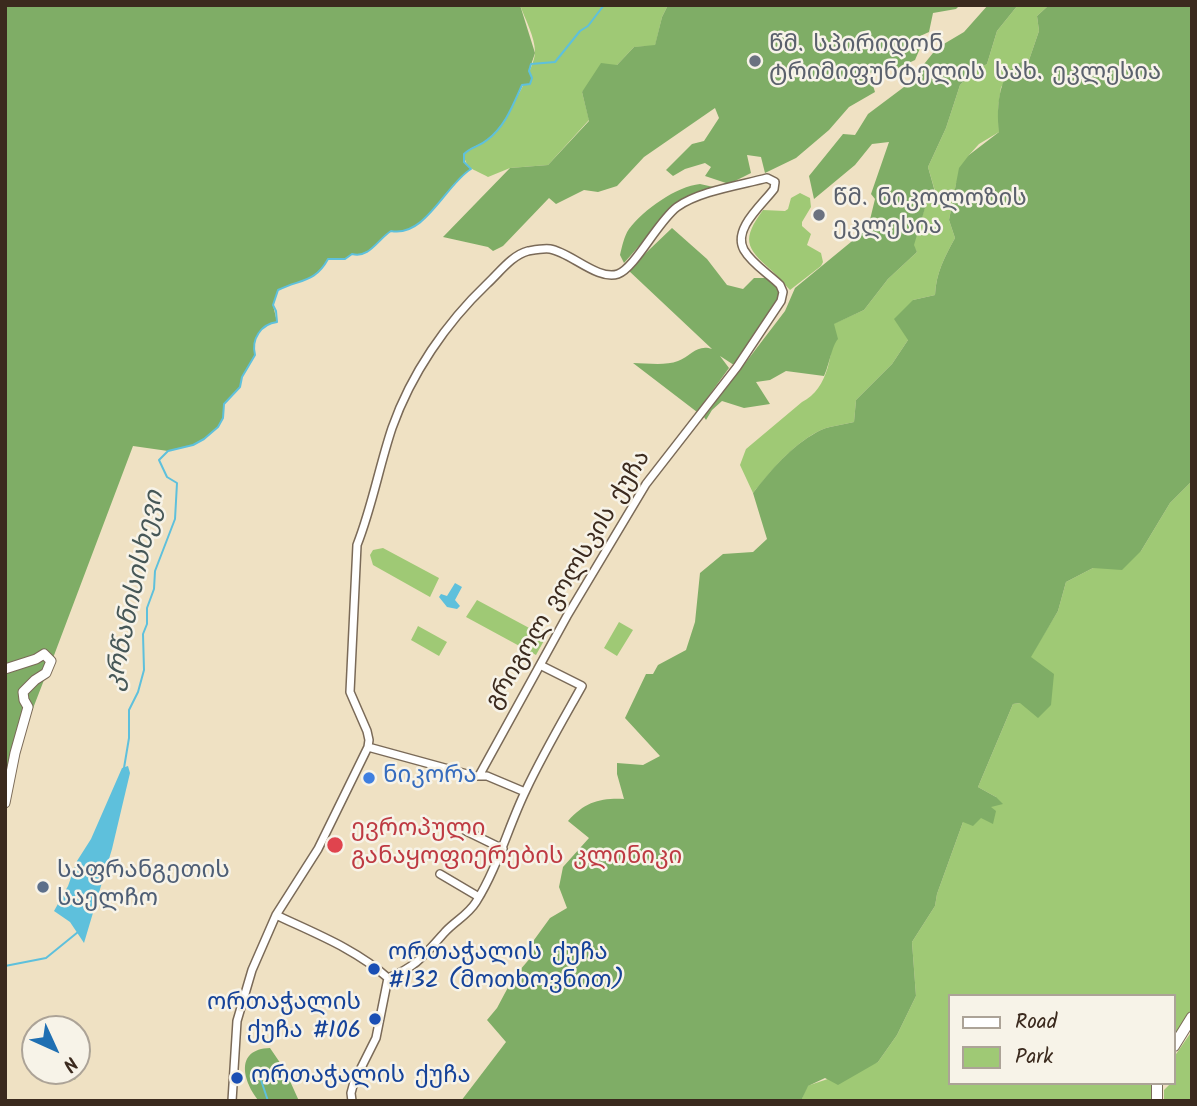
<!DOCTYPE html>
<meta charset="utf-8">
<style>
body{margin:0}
#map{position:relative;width:1197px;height:1106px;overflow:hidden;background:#efe1c3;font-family:Kalam,sans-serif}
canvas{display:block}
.frame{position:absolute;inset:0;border:7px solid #3b2a1e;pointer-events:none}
.legend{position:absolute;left:948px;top:994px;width:228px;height:91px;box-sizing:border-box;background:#f7f3e8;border:2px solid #aca397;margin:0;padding:9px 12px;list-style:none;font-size:21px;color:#3b2a1e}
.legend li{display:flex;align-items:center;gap:14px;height:35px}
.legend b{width:35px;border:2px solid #aca397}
.north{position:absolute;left:21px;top:1015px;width:70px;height:70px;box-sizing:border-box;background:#f7f3e8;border:2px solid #aca397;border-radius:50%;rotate:135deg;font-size:19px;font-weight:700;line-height:28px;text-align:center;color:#3b2a1e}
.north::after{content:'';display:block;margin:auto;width:24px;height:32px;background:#1f6fb2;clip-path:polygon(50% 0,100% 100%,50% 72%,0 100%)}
</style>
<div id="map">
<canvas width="1197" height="1106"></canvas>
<div class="frame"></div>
<ul class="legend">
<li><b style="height:9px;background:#fff"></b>Road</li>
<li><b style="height:19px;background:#9fc975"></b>Park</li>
</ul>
<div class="north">N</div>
</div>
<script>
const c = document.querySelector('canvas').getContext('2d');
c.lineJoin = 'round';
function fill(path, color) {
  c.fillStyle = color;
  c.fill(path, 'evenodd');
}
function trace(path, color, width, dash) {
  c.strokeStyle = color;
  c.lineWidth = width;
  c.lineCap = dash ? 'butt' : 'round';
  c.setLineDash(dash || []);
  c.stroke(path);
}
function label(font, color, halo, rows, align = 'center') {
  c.font = font + ' Kalam,"Noto Sans Georgian",sans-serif';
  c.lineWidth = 5;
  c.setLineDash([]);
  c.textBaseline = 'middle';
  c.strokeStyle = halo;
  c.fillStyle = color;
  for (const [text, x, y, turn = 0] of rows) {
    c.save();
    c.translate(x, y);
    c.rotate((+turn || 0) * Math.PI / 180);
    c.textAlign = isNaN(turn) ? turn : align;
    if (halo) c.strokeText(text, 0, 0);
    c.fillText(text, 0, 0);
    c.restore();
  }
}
const green = new Path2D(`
 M520,5H668L662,17L655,46L634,47L617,65L582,92L589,120L548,165L510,168L488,177C477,170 465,170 464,154C472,146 478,147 486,141C501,131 535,69 535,52C535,37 525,19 520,5Z
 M1018,5H1049L1037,16L1039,31L1029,60L1001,87L998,108L999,132L979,144L969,155L956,184L949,220L955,238C945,256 936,273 935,295L913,300L908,340L892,364L856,400L854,422C842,425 827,426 817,432C791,446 771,471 753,493L740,465L746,449L802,402C829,389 833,350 833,324L864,310L888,279L917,252L913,245L928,198H937L928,167L946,128L960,85L973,72L987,64L997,31Z
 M800,193L810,198L811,207L802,222V226L811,234L807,245L821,253L823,262L821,266L790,290C783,283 778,276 771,270C745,247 742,239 763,210L785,211L788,209L791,198Z
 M1192,481V1018L1174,1049V996H950V1083H1160L1159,1101H801L807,1086L878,1062L897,1035L916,996L912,942L935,906L937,894L963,822L990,807L996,797L978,787L1013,704L1020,703L1030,657L1058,611L1066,582L1093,568L1141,551L1170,503Z
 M383,548L439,578L430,597L373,565L370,555L373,550Z
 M477,600L546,637L536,655L466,617Z
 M619,622L633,630L617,656L604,648Z
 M418,626L447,642L439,656L411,640Z
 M1192,1031V1101H1164V1090L1171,1083H1174V1057Z
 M77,1044L91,1051L75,1080L54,1071H77Z`);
const forest = new Path2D(`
 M5,5H520L535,53L529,71L532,78L530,84L522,85C513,105 505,127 487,140C479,146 472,146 464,154V162L471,169C445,184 426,238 391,231C378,239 369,259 352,254L345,259H328C315,283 300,279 278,290L273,305L277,322C261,324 251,339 255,355L242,377L240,387L224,404L223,418L218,427L204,439L193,445L168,451L133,446L53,658L52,671L44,680L18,747L8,791L5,832Z
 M668,5H960L956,9L933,13L929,32L918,37L921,46L915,60L896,69L869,73L875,92L849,107L829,130L796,158L765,173L761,157L747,155L751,173L729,184L705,176L711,167L705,163L685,169L673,176L666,170L692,144L704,141L719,118L715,108L644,157L617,186L598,192L584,190L556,204L549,198L503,246L493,251L488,247L443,237L510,168L548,165L589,121L582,92L601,63L617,65L634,47L655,45L662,17Z
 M988,5H1018L997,31L987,64L973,72L960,85L946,128L928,167L937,199L928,198L914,245L917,252L888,279L864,310L834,324L838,339C832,345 829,366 824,376L786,371L770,380L756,382L770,404L744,408L722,401L712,410L706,420L704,417L785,311L795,288L868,228L875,199L871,194L889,142L872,144L855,165L814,199L809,176L843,134L855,135L868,114L908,84L937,48L964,32Z
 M1049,5H1192V481L1170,503L1141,551L1122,570L1093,568L1066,582L1058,611L1031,657L1054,674L1051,705L1038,718L1020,703L1013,704L978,787L996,797L1003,804L991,807L996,811L993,824L981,818L973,826L963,822L937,894L935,906L912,942L916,996L897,1035L878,1062L838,1085L825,1078L808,1086L801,1101H461L506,1042L487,1020L497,1008L513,978L532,956L534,940L550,918L567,908L559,887L563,867L589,838L568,821C585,802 600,798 624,799L617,774V763L643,765L660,756L625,718L646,674H653L658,665L686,650L695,622L700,573L723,554L753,552L767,539L753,493C771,470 791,446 817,432C827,426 842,425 854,422L856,400L892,364L908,340L894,319L913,300L935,295C936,273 945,256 955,238L949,220L959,168L969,155L999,132C996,107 998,65 1029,60L1039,31L1037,16Z
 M700,184L718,188L676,204L624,263L620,255C622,247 624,236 629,229C643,210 677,186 700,184Z
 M672,228L707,259L727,285L743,289L754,278H767L783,292L737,367L720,356L729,368L697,412L633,363C646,363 665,366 678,361C691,356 697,344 712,349L628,270Z
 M270,1048L285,1070L299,1101H259C243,1082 234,1049 270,1048Z`);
const water = new Path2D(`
 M455,583L462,587L455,600L460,606L457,609L447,607L439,597L441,594L447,596Z
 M128,766L130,773L112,849L84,943L70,922L54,911L68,886L77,861L91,839L122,768Z`);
const stream = new Path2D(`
 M124,768L129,738V710L138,692L144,670L143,634L147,624V608L154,589L155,571L175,519L177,483L167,477L159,460L168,451L193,445L204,439L218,427L223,418L224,404L240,387L242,377L255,355C251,339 261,324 277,322L276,311L273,305L278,290C300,279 315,283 328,259H345L352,254C369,259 378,239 391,231C425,238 446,184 471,169L464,162V154C472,146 479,147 487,140C505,127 513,105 522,85L530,84L532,78L529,71L531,64L555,62L580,31L588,26L604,5
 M5,966L46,958L78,932
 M260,1077L268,1101`);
const minor = new Path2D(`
 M368,747L474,776H487L525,792
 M466,831L503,849
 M440,874L479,897
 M276,915C314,933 356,949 388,978
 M388,978C418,966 425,954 445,932C455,921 468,915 476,902C498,867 508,827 526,790C543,754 563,720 582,686L540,665
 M232,1101L237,1021L252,970L276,915L318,849L368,747L369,740L367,731L350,692L357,545C372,507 379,467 392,428C411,374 446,323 487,284C499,273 512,255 528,251C534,250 544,248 550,249C570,252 598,281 618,274C635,268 658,221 677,207C699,191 741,185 767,178L775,182L774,189C763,204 732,229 744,250C752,264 769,274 780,285L783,292L781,301L737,367L646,484L567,616L480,774
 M352,1101L351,1093L354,1082L376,1038L388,978`);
const tertiary = new Path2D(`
 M5,669L36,659L44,654L51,661L46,673L35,680L23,692L24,700L28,707L15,753L5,803`);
const secondary = new Path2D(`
 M1174,1046L1192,1017
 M1157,1083V1101`);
const markers = [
 [755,61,7,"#6b7280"],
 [819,215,7,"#6b7280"],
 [369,778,7,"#3f7fe0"],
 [335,845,9,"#e0444e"],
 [43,887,7,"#5c6f8a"],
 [374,969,7,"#1a4fb4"],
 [375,1019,7,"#1a4fb4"],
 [237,1078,7,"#1a4fb4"]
];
const worshipNames = [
 ["წმ. სპირიდონ",769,47],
 ["ტრიმიფუნტელის სახ. ეკლესია",769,75],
 ["წმ. ნიკოლოზის",833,201],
 ["ეკლესია",833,229]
];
const streetNames = [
 ["გრიგოლ ვოლსკის ქუჩა",570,581,-59]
];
const shopNames = [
 ["ნიკორა",383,778]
];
const healthNames = [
 ["ევროპული",351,831],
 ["განაყოფიერების კლინიკი",351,859]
];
const serviceNames = [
 ["საფრანგეთის",57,873],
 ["საელჩო",57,901]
];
const transitNames = [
 ["ორთაჭალის ქუჩა",388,955],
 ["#132 (მოთხოვნით)",388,983],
 ["ორთაჭალის",361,1005,"right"],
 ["ქუჩა #106",361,1033,"right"],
 ["ორთაჭალის ქუჩა",251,1078]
];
const waterNames = [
 ["კრწანისისხევი",137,591,-78]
];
fill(green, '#9fc975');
fill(forest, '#7fad66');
fill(water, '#5ec0dc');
trace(stream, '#5ec0dc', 2);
trace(minor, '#7a6a58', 10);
trace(tertiary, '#7a6a58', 11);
trace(secondary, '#7a6a58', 12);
trace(minor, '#fff', 7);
trace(tertiary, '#fff', 9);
trace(secondary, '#fff', 10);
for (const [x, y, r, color] of markers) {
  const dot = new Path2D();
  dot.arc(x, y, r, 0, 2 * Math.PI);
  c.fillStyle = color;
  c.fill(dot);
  trace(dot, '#f7f3e8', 2.5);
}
label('24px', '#5b616d', '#f7f3e8', worshipNames, 'left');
label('24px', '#3b2a1e', '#f7f3e8', streetNames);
label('24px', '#366cbe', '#f7f3e8', shopNames, 'left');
label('24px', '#be3a42', '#f7f3e8', healthNames, 'left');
label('24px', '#4e5e75', '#f7f3e8', serviceNames, 'left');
label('24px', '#164399', '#f7f3e8', transitNames, 'left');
label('italic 26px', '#465757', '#f7f3e8', waterNames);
</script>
